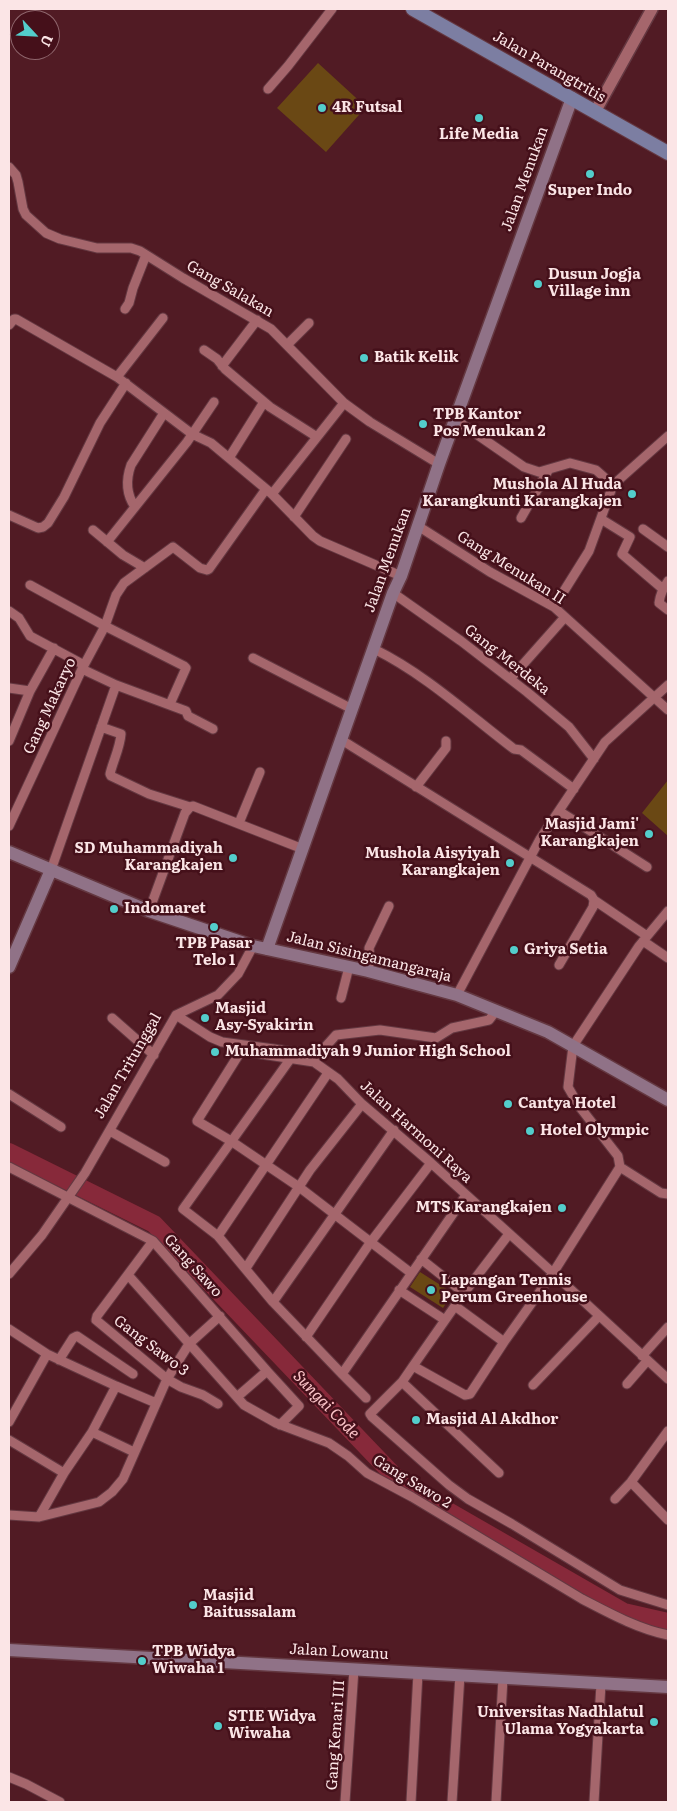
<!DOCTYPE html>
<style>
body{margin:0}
#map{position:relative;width:677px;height:1811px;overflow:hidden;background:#511b24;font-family:Literata,serif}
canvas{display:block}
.frame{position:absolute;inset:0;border:10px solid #fbe5e6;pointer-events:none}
.north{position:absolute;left:10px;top:10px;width:50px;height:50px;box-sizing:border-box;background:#45101a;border:1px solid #8e656c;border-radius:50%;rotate:115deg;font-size:14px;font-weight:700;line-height:20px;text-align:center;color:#fbe5e6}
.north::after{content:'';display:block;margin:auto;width:18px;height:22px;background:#53cdcb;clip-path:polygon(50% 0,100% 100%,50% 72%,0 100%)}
</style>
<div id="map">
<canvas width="677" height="1811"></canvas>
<div class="frame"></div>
<div class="north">U</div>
</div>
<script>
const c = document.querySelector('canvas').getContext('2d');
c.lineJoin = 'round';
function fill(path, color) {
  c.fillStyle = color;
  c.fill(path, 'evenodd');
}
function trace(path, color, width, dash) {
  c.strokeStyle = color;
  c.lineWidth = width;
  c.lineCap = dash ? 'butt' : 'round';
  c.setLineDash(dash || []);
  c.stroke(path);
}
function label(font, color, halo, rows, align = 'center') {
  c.font = font + ' Literata,serif';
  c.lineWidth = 5;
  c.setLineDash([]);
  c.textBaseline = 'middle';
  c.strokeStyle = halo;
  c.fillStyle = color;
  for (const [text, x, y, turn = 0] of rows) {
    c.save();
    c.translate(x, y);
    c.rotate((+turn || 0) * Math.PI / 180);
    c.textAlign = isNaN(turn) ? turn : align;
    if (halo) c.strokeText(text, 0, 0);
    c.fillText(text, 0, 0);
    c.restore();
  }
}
const green = new Path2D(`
 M318,63L366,107L326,152L277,108Z
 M668,780V836L642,813Z
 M420,1272L453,1293L443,1308L410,1287Z`);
const river = new Path2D(`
 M9,1152L154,1224L403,1485L624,1612L668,1622`);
const minor = new Path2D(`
 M268,89L288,66L332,9
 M9,167L16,175L18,182L23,209L26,215L46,233L60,239L97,248H131L140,251L183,278L271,329L344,403L370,422L439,464
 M125,309L129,303L133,288L146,255
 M9,325L14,319H16L117,377L192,434L211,443L272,494L313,536L320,541L401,576
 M288,344L309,323
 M204,350L217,359L225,369L270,407L317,437
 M222,366L257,320
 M117,377L163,318
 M456,420L524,467L539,472L570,463L596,470L613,485L589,551L554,607
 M229,458L264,402
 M613,485L668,436
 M272,494L344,403
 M135,507C126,494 126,479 131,465L164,413
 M9,515L38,528L43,527L48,523L64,497L100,423L126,383
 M294,517L346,439
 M521,518L549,469
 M601,519L630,537L622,554L663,589
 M418,526L490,572L554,607L668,710
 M643,529L668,547
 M93,530L123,555L145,568
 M107,542L187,442L214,402
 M668,581C663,588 660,595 659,603L668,610
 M30,585L105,626L184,666L186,668L170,704
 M393,593L461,641L527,692L569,727L594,759
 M9,611L19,618L30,636L84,665
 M374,649C425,674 468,714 514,749L521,750L574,789
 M253,658L352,709
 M82,669L116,685L186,711L188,716L213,729
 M510,679L565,617
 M9,688L30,691
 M101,727L121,734C120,748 113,761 110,774L111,776L149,794L190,807
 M340,739L591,895L594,900L593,907L559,965
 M9,741L30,691L54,648
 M416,787L446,748V741
 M559,811L647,867
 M239,823L260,772
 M9,826L82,669L105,626L116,595L124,583L173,547L200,568L207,570L209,569L266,489
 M51,870L116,685
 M594,900L647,936
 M149,911L185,813L190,807L193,806L303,849
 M668,911L639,946L573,1046L568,1087L579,1106L618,1156L620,1167L553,1273L668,1379
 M643,941L668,958
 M368,971L370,958L369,948L389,906
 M457,995L540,839L605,742L668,685
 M341,998L349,967
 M176,1015L210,1037L222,1042L318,1055L336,1035L380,1030L436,1038L452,1028L489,1020L496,1011
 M112,1018L154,1055
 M291,1058L183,1209L218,1236L273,1302L342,1374L366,1398
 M9,1094L61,1127
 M110,1131L165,1162
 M9,1167L153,1241L267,1371L237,1397
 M620,1167L661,1193L668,1194
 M218,1236L328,1073
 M153,1241L97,1316L96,1320L167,1379L181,1387L203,1395L218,1404
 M421,1259L464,1293
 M246,1268L310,1170L362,1104
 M411,1273L299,1187L231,1141L197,1121L241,1051L314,1062L338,1079L362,1104L431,1163L553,1273L504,1342L470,1394L465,1395L413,1366L464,1293L509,1234
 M9,1274L42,1235L85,1173L176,1015L218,995L238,974L253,946
 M128,1275L244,1405L276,1423L329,1443L348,1456L367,1473L412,1497L582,1599C609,1613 638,1629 668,1635
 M399,1290L445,1320
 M273,1302L394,1130
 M455,1306L504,1342
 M9,1329L47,1354L116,1386L156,1403
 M306,1337L370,1243L431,1163
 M642,1356L668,1327
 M59,1360L73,1338L77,1336L133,1374
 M413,1366L402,1382L370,1414L372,1417L449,1485L468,1499L512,1524L620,1590L668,1605
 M267,1371L299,1406L280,1425
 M342,1374L466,1195
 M402,1382L499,1473
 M627,1384L647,1361
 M533,1385L599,1316
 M9,1422L47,1354
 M92,1432L134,1452
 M9,1440L64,1473
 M631,1482L668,1520
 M615,1499L631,1482L668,1431
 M9,1515L39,1517L99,1502L112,1492L123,1479L167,1379L189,1344L220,1316
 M39,1517L64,1473L92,1432L116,1386
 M9,1777L26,1784L60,1802
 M345,1802L354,1669
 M411,1802L418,1673
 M452,1802L460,1675
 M496,1802L503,1678
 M594,1802L601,1684`);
const tertiary = new Path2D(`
 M595,112L652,9`);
const secondary = new Path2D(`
 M9,852L149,911L253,946L368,971L457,995L548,1032L668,1100
 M267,949L393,593L401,576L439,464L572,98
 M9,967L51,870
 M9,1650L668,1687`);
const primary = new Path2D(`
 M413,9L668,153`);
const markers = [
 [322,108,5,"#53cdcb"],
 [479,118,5,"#53cdcb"],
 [590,174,5,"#53cdcb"],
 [538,284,5,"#53cdcb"],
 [364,358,5,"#53cdcb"],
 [423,424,5,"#53cdcb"],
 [632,494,5,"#53cdcb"],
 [649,834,5,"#53cdcb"],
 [233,858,5,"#53cdcb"],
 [510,863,5,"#53cdcb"],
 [114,909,5,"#53cdcb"],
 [214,927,5,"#53cdcb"],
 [514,950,5,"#53cdcb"],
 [205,1018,5,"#53cdcb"],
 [215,1052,5,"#53cdcb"],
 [508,1104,5,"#53cdcb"],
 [530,1131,5,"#53cdcb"],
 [562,1208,5,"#53cdcb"],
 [431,1290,5,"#53cdcb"],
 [416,1420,5,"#53cdcb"],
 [193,1605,5,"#53cdcb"],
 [142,1661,5,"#53cdcb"],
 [654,1722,5,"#53cdcb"],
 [218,1726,5,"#53cdcb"]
];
const streetNames = [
 ["Jalan Parangtritis",549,67,30],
 ["Jalan Menukan",525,179,-70],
 ["Gang Salakan",230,289,30],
 ["Jalan Menukan",388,560,-70],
 ["Gang Menukan II",511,568,32],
 ["Gang Merdeka",507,660,38],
 ["Gang Makaryo",50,706,-65],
 ["Jalan Sisingamangaraja",369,957,14],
 ["Jalan Tritunggal",128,1066,-60],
 ["Jalan Harmoni Raya",416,1132,42],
 ["Gang Sawo",193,1266,48],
 ["Gang Sawo 3",151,1346,37],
 ["Gang Sawo 2",412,1482,31],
 ["Jalan Lowanu",339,1652,3],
 ["Gang Kenari III",336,1735,-86]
];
const poiNames = [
 ["4R Futsal",332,108],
 ["Life Media",479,135,"center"],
 ["Super Indo",590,191,"center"],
 ["Dusun Jogja",548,275],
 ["Village inn",548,292],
 ["Batik Kelik",374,358],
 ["TPB Kantor",433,415],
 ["Pos Menukan 2",433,432],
 ["Mushola Al Huda",622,485,"right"],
 ["Karangkunti Karangkajen",622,502,"right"],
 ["Masjid Jami'",639,825,"right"],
 ["Karangkajen",639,842,"right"],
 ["SD Muhammadiyah",223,849,"right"],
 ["Karangkajen",223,866,"right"],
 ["Mushola Aisyiyah",500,854,"right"],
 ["Karangkajen",500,871,"right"],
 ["Indomaret",124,909],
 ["TPB Pasar",214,944,"center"],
 ["Telo 1",214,961,"center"],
 ["Griya Setia",524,950],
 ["Masjid",215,1009],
 ["Asy-Syakirin",215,1026],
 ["Muhammadiyah 9 Junior High School",225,1052],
 ["Cantya Hotel",518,1104],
 ["Hotel Olympic",540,1131],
 ["MTS Karangkajen",552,1208,"right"],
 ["Lapangan Tennis",441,1281],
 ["Perum Greenhouse",441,1298],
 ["Masjid Al Akdhor",426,1420],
 ["Masjid",203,1596],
 ["Baitussalam",203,1613],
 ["TPB Widya",152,1652],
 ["Wiwaha 1",152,1669],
 ["Universitas Nadhlatul",644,1713,"right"],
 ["Ulama Yogyakarta",644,1730,"right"],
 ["STIE Widya",228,1717],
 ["Wiwaha",228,1734]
];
const waterNames = [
 ["Sungai Code",326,1405,46]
];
fill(green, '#6a4814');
trace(river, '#87293a', 18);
trace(minor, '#643841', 11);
trace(tertiary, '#643841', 14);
trace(secondary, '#643841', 15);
trace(primary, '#643841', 16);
trace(minor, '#a5666c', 9);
trace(tertiary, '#a5666c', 11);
trace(secondary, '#907287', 12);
trace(primary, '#7c7ea2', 14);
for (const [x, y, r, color] of markers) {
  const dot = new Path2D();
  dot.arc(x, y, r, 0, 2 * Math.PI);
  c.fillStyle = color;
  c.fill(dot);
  trace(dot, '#45101a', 2);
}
label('15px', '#fbe5e6', '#45101a', streetNames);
label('bold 15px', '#fbe5e6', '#45101a', poiNames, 'left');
label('italic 16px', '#fbc4c8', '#45101a', waterNames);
</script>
